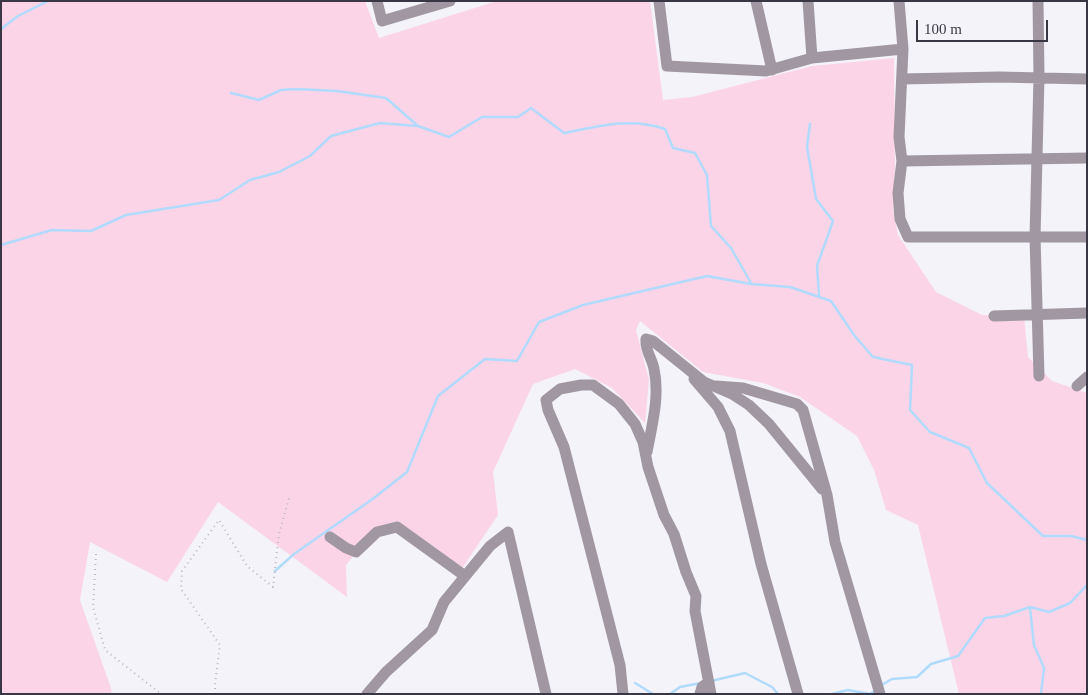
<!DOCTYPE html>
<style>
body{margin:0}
#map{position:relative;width:1088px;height:695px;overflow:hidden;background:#f4f3f9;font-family:Georgia,serif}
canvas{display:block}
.frame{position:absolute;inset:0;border:2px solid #3a3744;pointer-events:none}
.scale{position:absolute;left:916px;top:20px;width:132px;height:22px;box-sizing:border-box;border:2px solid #3a3744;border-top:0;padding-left:6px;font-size:15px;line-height:18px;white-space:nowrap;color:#3a3744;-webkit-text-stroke:4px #f4f3f9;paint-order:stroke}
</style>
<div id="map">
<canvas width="1088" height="695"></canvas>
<div class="frame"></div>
<div class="scale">100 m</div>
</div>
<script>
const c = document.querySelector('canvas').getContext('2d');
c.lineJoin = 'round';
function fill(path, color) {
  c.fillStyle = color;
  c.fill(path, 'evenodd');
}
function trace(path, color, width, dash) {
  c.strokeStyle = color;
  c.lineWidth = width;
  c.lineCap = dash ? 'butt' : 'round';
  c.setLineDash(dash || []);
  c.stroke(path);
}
const green = new Path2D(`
 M1,1H365L379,38L497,1H650L663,100L692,97L812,66L894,58L895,169L893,209L898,235L936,292L982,315L1024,316L1028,357L1052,381L1087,393V694H959L918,525L886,510L874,470L857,436L800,397L763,383L703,372L640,321L636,330L649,380L645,423L612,388L575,369L533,384L493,472L498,515L461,570L399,529L369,537L346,565L347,597L218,502L167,582L90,542L80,600L112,691L110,694H1Z`);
const stream = new Path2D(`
 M1,29L18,16L48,1
 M231,93L259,100L281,90L296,89L337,91L386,98L418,126
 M810,124L807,147L816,199L833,221L817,266L819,296
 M1,245L52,230L91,231L126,215L219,200L250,180L279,172L310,156L331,136L380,123L418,126L449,137L482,117H518L531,108L564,133C599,126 631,117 665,129L673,148L695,153L707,175L711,226L731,248L751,283
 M275,571L294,554L374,498L407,472L438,396L485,359L517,361L539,322L583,305L707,276L751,284L790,287L831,301L854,335L873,357L912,365L910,410L930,432L969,448L987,483L1043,536H1071L1087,540
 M1030,608L1034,645L1044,668L1041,694
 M711,681L745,673L772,687L778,694
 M635,683L653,694
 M880,686L892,679L917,677L931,664L958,656L985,618L1004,616L1030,607L1049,612L1070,603L1087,585
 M670,694L680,687L701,683
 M832,694L848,690L870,694L876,690`);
const path = new Path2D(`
 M96,554L93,607L105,650L161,694
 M215,694V684L220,645L181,589L182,571L219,520L247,566L273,587L279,534L290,495`);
const minor = new Path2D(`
 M377,1L382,21L450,1
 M659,1L667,66L766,71L812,58L903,49
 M756,1L772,70
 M808,1L812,58
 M899,1L903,49L899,137L902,161L898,193L900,219L908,237H1087
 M1038,1L1039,77L1035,237L1039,376
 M902,79L999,77L1087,79
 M902,161L1087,158
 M994,316L1087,313
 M694,379L718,407L730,431L761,564L798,694
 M716,386L743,388L797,404L803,410L827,495L835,542L880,694
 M1077,386L1087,377
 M647,452C652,425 660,396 654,369C652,358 645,351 646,339L653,341L704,382L732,394L749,405L769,424L822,489
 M330,537L346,548L356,552L377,532L397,527L465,576
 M367,694L386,672L432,630L444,602L490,546L508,532L546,694
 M623,694L620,665L564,447L548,410L546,400L560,389L581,385H593L619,404L635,424L643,442L648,467L664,515L674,534L686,572L696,596L695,611L711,694
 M700,694L702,687L709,682`);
fill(green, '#fbd4e8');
trace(stream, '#b0dbfc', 2.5);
trace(path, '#bab8c1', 2, [1, 4]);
trace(minor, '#a097a3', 11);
</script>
